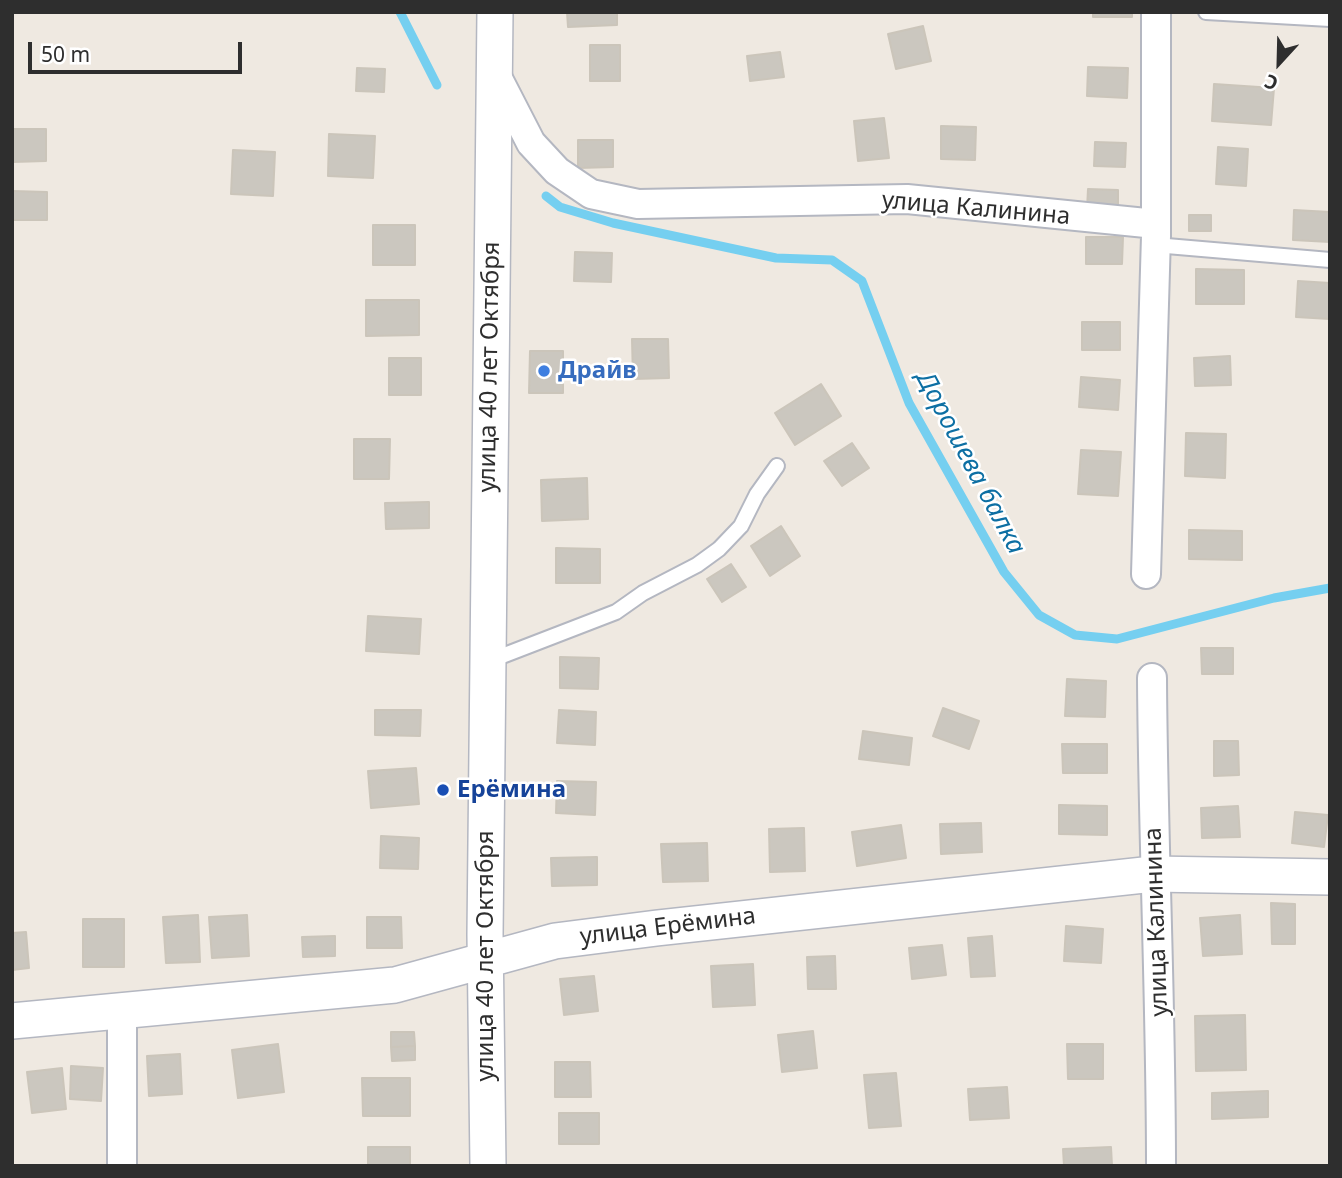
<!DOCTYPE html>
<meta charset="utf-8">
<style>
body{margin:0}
#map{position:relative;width:1342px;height:1178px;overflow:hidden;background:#efe9e1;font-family:"Noto Sans",sans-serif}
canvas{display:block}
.frame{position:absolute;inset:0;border:14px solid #2e2e2e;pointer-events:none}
.north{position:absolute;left:1244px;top:28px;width:70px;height:70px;-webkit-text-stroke:5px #fff;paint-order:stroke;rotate:202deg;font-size:19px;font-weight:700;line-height:28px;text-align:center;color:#2e2e2e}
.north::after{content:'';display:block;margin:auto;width:24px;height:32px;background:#2e2e2e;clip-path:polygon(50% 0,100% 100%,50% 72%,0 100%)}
.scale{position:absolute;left:28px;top:42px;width:214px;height:32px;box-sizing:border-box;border:4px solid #2e2e2e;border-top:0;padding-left:9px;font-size:21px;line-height:24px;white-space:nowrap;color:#2e2e2e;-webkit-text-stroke:5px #fff;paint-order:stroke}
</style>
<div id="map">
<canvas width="1342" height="1178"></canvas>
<div class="frame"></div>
<div class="north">С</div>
<div class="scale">50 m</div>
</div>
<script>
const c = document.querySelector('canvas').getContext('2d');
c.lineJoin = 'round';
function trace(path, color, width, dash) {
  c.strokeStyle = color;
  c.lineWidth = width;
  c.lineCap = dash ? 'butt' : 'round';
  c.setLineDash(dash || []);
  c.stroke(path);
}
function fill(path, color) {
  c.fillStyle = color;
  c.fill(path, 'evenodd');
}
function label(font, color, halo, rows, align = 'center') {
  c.font = font + ' "Noto Sans",sans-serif';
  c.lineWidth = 5;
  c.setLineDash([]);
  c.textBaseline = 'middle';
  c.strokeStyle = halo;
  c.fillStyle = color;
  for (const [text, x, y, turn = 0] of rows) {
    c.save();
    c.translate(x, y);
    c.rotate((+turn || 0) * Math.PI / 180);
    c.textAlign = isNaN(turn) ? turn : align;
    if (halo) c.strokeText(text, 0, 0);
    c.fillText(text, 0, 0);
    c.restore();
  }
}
const stream = new Path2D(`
 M400,12L437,85
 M546,196L560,207L613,223L776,258L832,260L862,281L909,403L1004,572L1039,615L1075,635L1117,639L1274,598L1330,588`);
const building = new Path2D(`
 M567,12H617V25L568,27Z
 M1093,12H1132V17H1093Z
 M923,26L931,61L896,69L888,34Z
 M590,45H620V81H590Z
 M780,52L784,77L750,81L747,56Z
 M1088,67L1128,68L1127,98L1087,96Z
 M357,68L385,69L384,92L356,91Z
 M1214,84L1274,88L1271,125L1212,121Z
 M884,118L889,158L858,161L854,121Z
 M941,126L976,127L975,160L941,159Z
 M12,129H46V161L12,162Z
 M329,134L375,136L373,178L328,176Z
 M578,140H613V167L578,168Z
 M1095,142L1126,143L1125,167L1094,166Z
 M1218,147L1248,149L1246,186L1216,184Z
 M233,150L275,152L273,196L231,194Z
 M1088,189L1118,190V211L1087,209Z
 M12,191L47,192V220H12Z
 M1294,210L1330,212V242L1293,240Z
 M1189,215H1211V231H1189Z
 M373,225H415V265H373Z
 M1086,237H1123L1122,264H1086Z
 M575,252L612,253L611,282L574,281Z
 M1196,269L1244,270V304H1196Z
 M1298,281L1330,283V319L1296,317Z
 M366,300H419V335L366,336Z
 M1082,322H1120V350H1082Z
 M632,339H668L669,378L633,379Z
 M530,351H563V393H529Z
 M1230,356L1231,385L1195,386L1194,358Z
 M389,358H421V395H389Z
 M1081,377L1120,380L1118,410L1079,407Z
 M821,384L841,416L795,445L775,413Z
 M1186,433L1226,434L1225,478L1185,476Z
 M354,439H390L389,479H354Z
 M852,443L869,468L842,486L824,461Z
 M1081,450L1121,452L1118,496L1078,494Z
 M587,478L588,519L542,521L541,480Z
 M429,502V528L386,529L385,503Z
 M781,526L800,556L770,576L751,546Z
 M1189,530L1242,531V560L1189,559Z
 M556,548L600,549V583H556Z
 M731,564L746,587L722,602L707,579Z
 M368,616L421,619L419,654L366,651Z
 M1201,648H1233V674H1202Z
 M560,657L599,658L598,689L560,688Z
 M1067,679L1106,681L1105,717L1065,716Z
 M943,708L979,721L969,749L933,736Z
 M375,710H421L420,736L375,735Z
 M559,710L596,712L595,745L557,743Z
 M863,731L912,738L909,765L859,759Z
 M1214,741H1238L1239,775L1214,776Z
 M1062,744H1107V773H1063Z
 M416,768L419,804L371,808L368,771Z
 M557,781L596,782L595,815L556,813Z
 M1059,805L1107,806V835L1059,834Z
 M1238,806L1240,837L1202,838L1201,808Z
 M1295,812L1328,815L1324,847L1292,843Z
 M981,823L982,852L941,854L940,824Z
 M901,825L906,858L857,866L852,832Z
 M804,828L805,871L770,872L769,829Z
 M381,836L419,838L418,869L380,868Z
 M707,843L708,881L663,882L661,844Z
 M597,857V885L552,886L551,858Z
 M1271,903L1295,904V944H1272Z
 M198,915L200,962L166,963L163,917Z
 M247,915L249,956L212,958L209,917Z
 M1240,915L1242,954L1203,956L1200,918Z
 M367,917H401L402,948H367Z
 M83,919H124V967H83Z
 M1066,926L1103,929L1101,963L1064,961Z
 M26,932L29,968L12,970V933Z
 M335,936V956L303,957L302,937Z
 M992,936L995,976L971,977L968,938Z
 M942,945L946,975L912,979L909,948Z
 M835,956L836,989H808L807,957Z
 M753,964L755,1005L713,1007L711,966Z
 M594,976L598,1011L564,1015L560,979Z
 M1245,1015L1246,1070L1196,1071L1195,1016Z
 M813,1031L817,1068L782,1072L778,1035Z
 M391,1032H414L415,1046L391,1047Z
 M278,1044L284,1092L238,1098L232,1050Z
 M1067,1044H1103V1079H1068Z
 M415,1046V1060L392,1061L391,1047Z
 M180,1054L182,1094L149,1096L147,1056Z
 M555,1062H590L591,1097H555Z
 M71,1066L103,1068L101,1101L70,1099Z
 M62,1068L66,1109L32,1113L27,1072Z
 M896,1073L901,1126L869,1128L864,1075Z
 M362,1078H410V1116H363Z
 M1007,1087L1009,1118L970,1120L968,1089Z
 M1268,1091V1117L1212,1119V1093Z
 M559,1113H599V1144H559Z
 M368,1147H410V1166H368Z
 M1111,1147L1112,1166H1064L1063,1149Z`);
const service = new Path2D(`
 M1206,12L1330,19
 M1155,245L1330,260
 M489,661L616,612L643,593L697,565L719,549L741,526L757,494L777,466`);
const minor = new Path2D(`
 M495,73L531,143L557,171L591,194L638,204L907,199L1156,224
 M1146,574L1156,236V12
 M1152,678C1153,840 1161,1003 1161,1166
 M122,1010V1166`);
const tertiary = new Path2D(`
 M12,1021L395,985L555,941L657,928L1153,874L1330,877
 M488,1166L485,934L495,12`);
const markers = [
 [544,371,7,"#3f7fe0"],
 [443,790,7,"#1a4fb4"]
];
const streetNames = [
 ["улица Калинина",976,209,5],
 ["улица 40 лет Октября",490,367,-89],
 ["улица Калинина",1157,922,-92],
 ["улица Ерёмина",668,927,-7],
 ["улица 40 лет Октября",486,956,-90]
];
const shopNames = [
 ["Драйв",558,371]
];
const transitNames = [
 ["Ерёмина",457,790]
];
const waterNames = [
 ["Дорошева балка",970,463,62]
];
trace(stream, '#75cff0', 9);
fill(building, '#cbc7bf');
trace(building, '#cbc5ba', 2);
trace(service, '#b4b7c1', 18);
trace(minor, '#b4b7c1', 32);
trace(tertiary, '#b4b7c1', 38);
trace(service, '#fff', 14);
trace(minor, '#fff', 28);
trace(tertiary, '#fff', 35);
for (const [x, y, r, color] of markers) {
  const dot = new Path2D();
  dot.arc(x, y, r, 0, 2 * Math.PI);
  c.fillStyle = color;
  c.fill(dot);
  trace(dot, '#fff', 2.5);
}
label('24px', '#2e2e2e', '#fff', streetNames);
label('bold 24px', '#366cbe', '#fff', shopNames, 'left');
label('bold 24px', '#164399', '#fff', transitNames, 'left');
label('italic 26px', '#0d6fa3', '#fff', waterNames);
</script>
